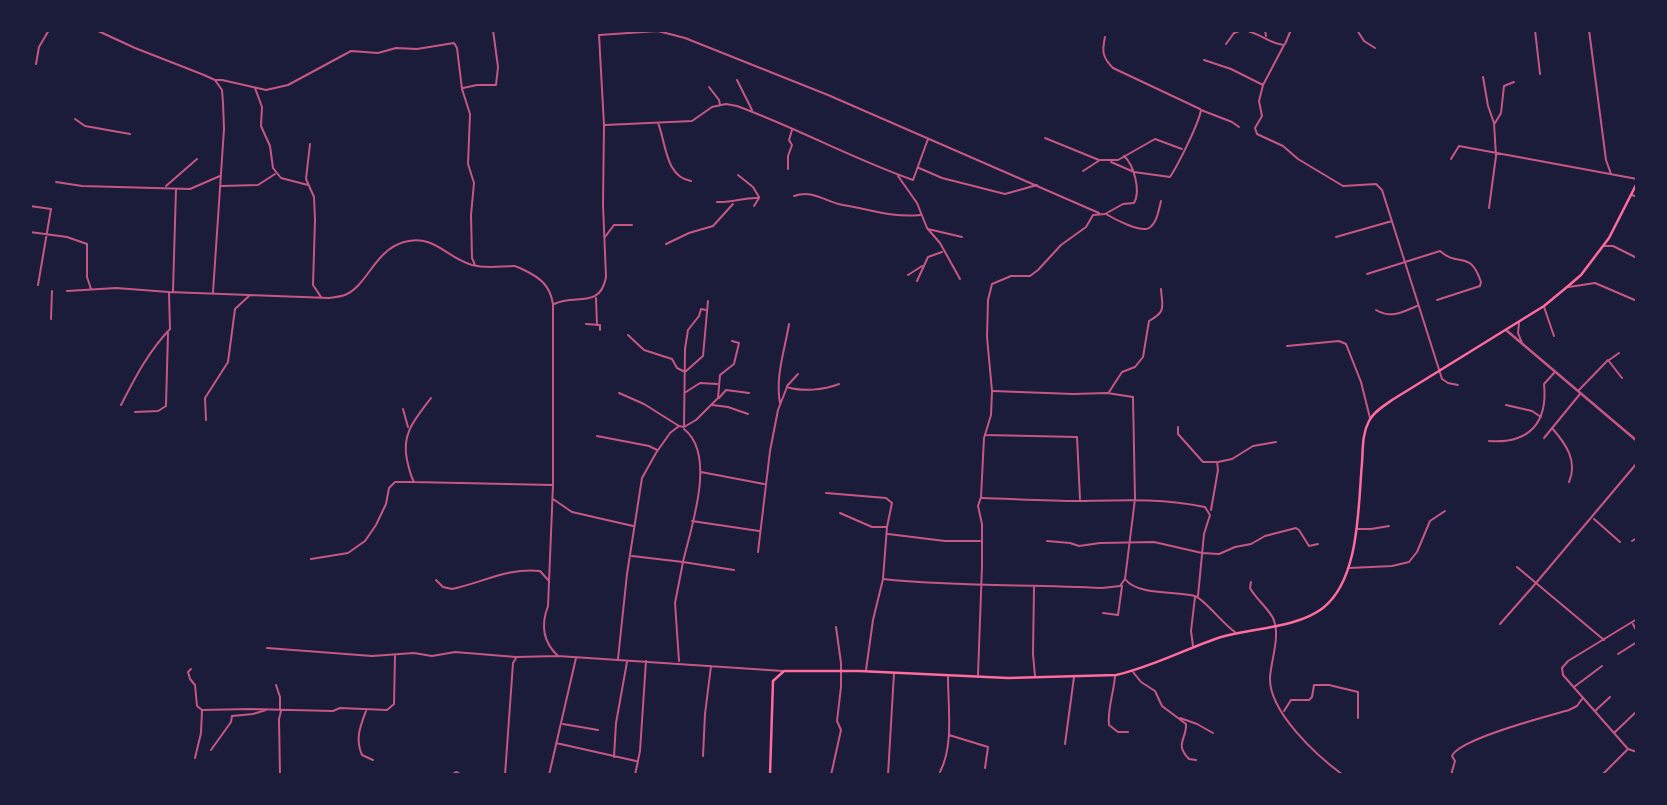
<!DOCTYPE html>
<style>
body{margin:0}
#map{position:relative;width:1667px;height:805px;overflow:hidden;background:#1b1b3a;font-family:"Roboto Condensed",sans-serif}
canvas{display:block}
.frame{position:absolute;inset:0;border:32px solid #1b1b3a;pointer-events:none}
</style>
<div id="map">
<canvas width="1667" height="805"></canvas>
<div class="frame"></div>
</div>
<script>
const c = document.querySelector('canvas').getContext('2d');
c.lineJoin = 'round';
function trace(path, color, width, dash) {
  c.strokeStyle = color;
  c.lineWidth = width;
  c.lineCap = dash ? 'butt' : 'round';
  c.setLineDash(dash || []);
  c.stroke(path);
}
const minor = new Path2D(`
 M96,30L135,48L204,75L215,80L222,90L223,103L224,129L213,292
 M1265,30L1266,36
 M1357,30L1364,41L1375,48
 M1535,30L1540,74
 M1589,30L1606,160L1611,174
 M1105,37C1102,51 1102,57 1113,68L1200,109
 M1226,44L1234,33L1242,30
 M1285,44L1291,30
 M1204,60L1231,69L1263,85L1284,45C1269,44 1259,32 1243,30
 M36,64L39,47L49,30
 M1483,77L1488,106L1494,123L1496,156L1489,208
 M215,80H222L266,90L288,85L351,51L378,53L396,48L417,49L454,43L457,48L462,89L470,114L468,164L474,183L471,215L472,258L475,265
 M737,80L752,110
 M1263,85L1259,101L1262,116L1255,128L1257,134L1283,146L1298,159L1343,186L1376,184L1382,190L1442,379L1448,383L1458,385
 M709,87L719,100L720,105
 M255,88L262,107L261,126L270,146L273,168L281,178L308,185
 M463,88L477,85H496L498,67L493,30
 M75,119L85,126L130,134
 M658,123C666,142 665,177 691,181
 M1495,123L1501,113L1504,86L1514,82
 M605,125L692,121L712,107L726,104L737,106C797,128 853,159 913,180L928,139
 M1045,138L1099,160
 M310,144L306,179L314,197L315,220L313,285L321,297
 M1451,159L1459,146L1637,179
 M1111,162L1134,172L1170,177C1178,165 1199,123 1201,110L1232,122L1239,127
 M919,168L942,178L1005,194L1037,185
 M788,169V156L792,145L789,140L792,130
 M1083,171L1100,160H1118L1155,139L1182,149
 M738,175L753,187L759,197
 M898,176L917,203L927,228L940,243L960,279
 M56,182L82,186L190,189L220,176
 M166,186L197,159
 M221,186L258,185L275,174
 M1632,195L1637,197
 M794,196C813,189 825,202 843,205C869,209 892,218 920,215
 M717,202C733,203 743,197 759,198L754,206
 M30,206L51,209L38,285
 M1106,214C1114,219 1141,233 1149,228C1157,223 1159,209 1161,201
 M928,229L962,237
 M30,232L67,237L87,244V277L91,289
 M605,237L614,225H632
 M1336,237L1392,221
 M666,244L689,233L713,226L733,204
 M1604,246H1613L1637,258
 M1367,274L1440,251C1459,268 1470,249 1481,282L1480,286L1437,300
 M908,275L922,266
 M917,281L928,257L942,252
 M30,287H31
 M1569,287L1595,283L1637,301
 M67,291L116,288L169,292L329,298C333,297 340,297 345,295C367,286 375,250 404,242C435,234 445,257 472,265C487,269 500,266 514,266C516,266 522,269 524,270C541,278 550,286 553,304V485L548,606C541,624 543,642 558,656
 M173,291L176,189
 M596,298L597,325
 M554,304C575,293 600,310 606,277L603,205L604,125L599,35L658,31L685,38L828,95L1099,213
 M1544,307L1554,336
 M1376,310C1391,319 1403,312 1417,306
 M51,319L52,291
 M1519,323L1518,333L1522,343
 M586,324L600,325V330
 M628,335L644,350L672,359L677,368L685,372L703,356L708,301
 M1287,346L1339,341L1346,344L1361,382L1370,418
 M1609,360L1619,353
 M787,386L798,374
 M1579,390L1608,360L1622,378
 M686,392L700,383L717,384
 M1109,392L1122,372L1135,367L1143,357L1149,321C1167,311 1162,307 1161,289
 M619,393L644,404L679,426
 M431,398C416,418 401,433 407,460C409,468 410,475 414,482L552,485
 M719,398L726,390L749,393
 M780,403C775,377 785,349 789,324
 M121,405C135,378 148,352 170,329L169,293
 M712,405L728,407L748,414
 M1506,405L1532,411L1541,417
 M403,409L408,427
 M135,412L158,411L166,406L168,333
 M206,420L205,398L228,362L235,309L250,295
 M684,426L685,349L688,330L699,316L701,309L706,310
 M1178,427V434L1203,462H1217L1218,470L1211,510
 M1552,428C1566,444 1578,461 1569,482
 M684,429C717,455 691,527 683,562L734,570
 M986,435L1077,437L1080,499
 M597,436L649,446L657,450
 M1544,438L1580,394
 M1489,441C1529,444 1548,423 1544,384L1554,373
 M1218,462L1232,459L1253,446L1276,442
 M701,472L764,484
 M826,493L886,498L892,503L887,527L883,579L873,620L866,670
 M982,498C1015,499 1048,501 1080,501C1123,500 1163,498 1205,507L1210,515L1204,534L1198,596
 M553,499L572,512L633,526
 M840,513L872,527H886
 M1594,519L1620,542
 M692,521L759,531
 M1357,529H1371L1389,526
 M888,534L945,541H980
 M1047,541L1070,543L1079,546L1100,543L1154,542L1202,553L1219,554L1235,547L1251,544L1265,536L1296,528L1299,530L1309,546L1318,544
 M1632,541L1637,538
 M758,552L770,451L778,410L787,387C802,392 824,390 839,384
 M632,556L683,562L675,603L679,661
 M311,559L348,553L365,541L376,525L386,504L389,488L395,482H413
 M1349,568L1392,566L1409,562L1417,552L1430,521L1445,511
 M883,579C956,587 1029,584 1102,588L1120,586L1125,579L1135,499L1133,397L1107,393L1073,394L993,391
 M436,580L443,587L452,589C481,583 510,567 540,571L549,581
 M1126,580C1137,595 1177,591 1195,596C1204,599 1224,625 1235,632
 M1251,582L1250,588C1256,599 1267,607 1273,618C1281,636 1271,659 1270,678C1269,712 1317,756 1343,775
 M1034,587L1033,654L1035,676
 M1103,613L1118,615L1122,586
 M1637,619L1568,661L1562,668L1563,675L1628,749L1637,752
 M1500,624L1536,583L1517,567
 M1633,624L1637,632
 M1604,640L1536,583L1637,463
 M1193,646L1191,631L1195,597
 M267,648L372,656L414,653L432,656L455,652L516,657L558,656L783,671
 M1618,654L1637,642
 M618,659L627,574L642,478L656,453L670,433L679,426L684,427L696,420L718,398L720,375L734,364L739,343L732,341
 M191,669L188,672L190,679L195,685L197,706L202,710L201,733L195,758
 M1133,672L1141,682L1155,691L1162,706L1186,724C1187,739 1174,744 1189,759L1196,760
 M978,675L982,566V524L978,506L981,497L984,438L991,415L992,391L987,337L988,300L992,284L1011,276H1030L1038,270L1061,245L1086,227L1093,215L1105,214L1123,204L1134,203C1141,191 1134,165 1124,156
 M1115,676C1114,692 1107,710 1109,725L1118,732H1128
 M276,685L280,697V709
 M1574,687L1602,666
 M202,710L250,709L333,711L340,708L387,710L394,704L395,655
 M366,711C360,727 355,739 362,755L373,760
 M1284,711L1291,700H1309L1312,697L1314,685H1329L1358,692V718
 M1595,711L1610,697
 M1180,718L1197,724L1213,733
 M563,724L598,730
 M1614,733L1637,711
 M949,735L988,747L985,768
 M556,743L636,761
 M1065,744L1074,677
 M211,750L231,722L232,716L253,714L266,710
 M703,756L705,714L711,666
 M614,757L616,723L627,662
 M940,772C954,745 948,707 948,677
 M280,775L279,719L281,711
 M451,775L456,772L462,775
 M505,775L513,663L516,658
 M549,775L576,658
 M635,775L640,751L646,661
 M831,775L841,730L837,721L841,687V663L836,627
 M888,775L894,673
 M1451,775L1455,761L1452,756C1458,739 1548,716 1569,710L1577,706L1582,699
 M1602,775L1627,750`);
const tertiary = new Path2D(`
 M1506,330L1637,441`);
const secondary = new Path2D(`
 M770,775L773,681L784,671H859L1008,678L1116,675C1152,667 1185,649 1221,637C1252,628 1297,628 1323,608C1360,579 1358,506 1362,463C1363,449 1362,434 1369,421C1374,411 1384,406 1392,400L1544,306L1567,287L1581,275L1609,238L1637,183`);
trace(minor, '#c65784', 2);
trace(tertiary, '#c65784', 2.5);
trace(secondary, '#ff6b9d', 2.5);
</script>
